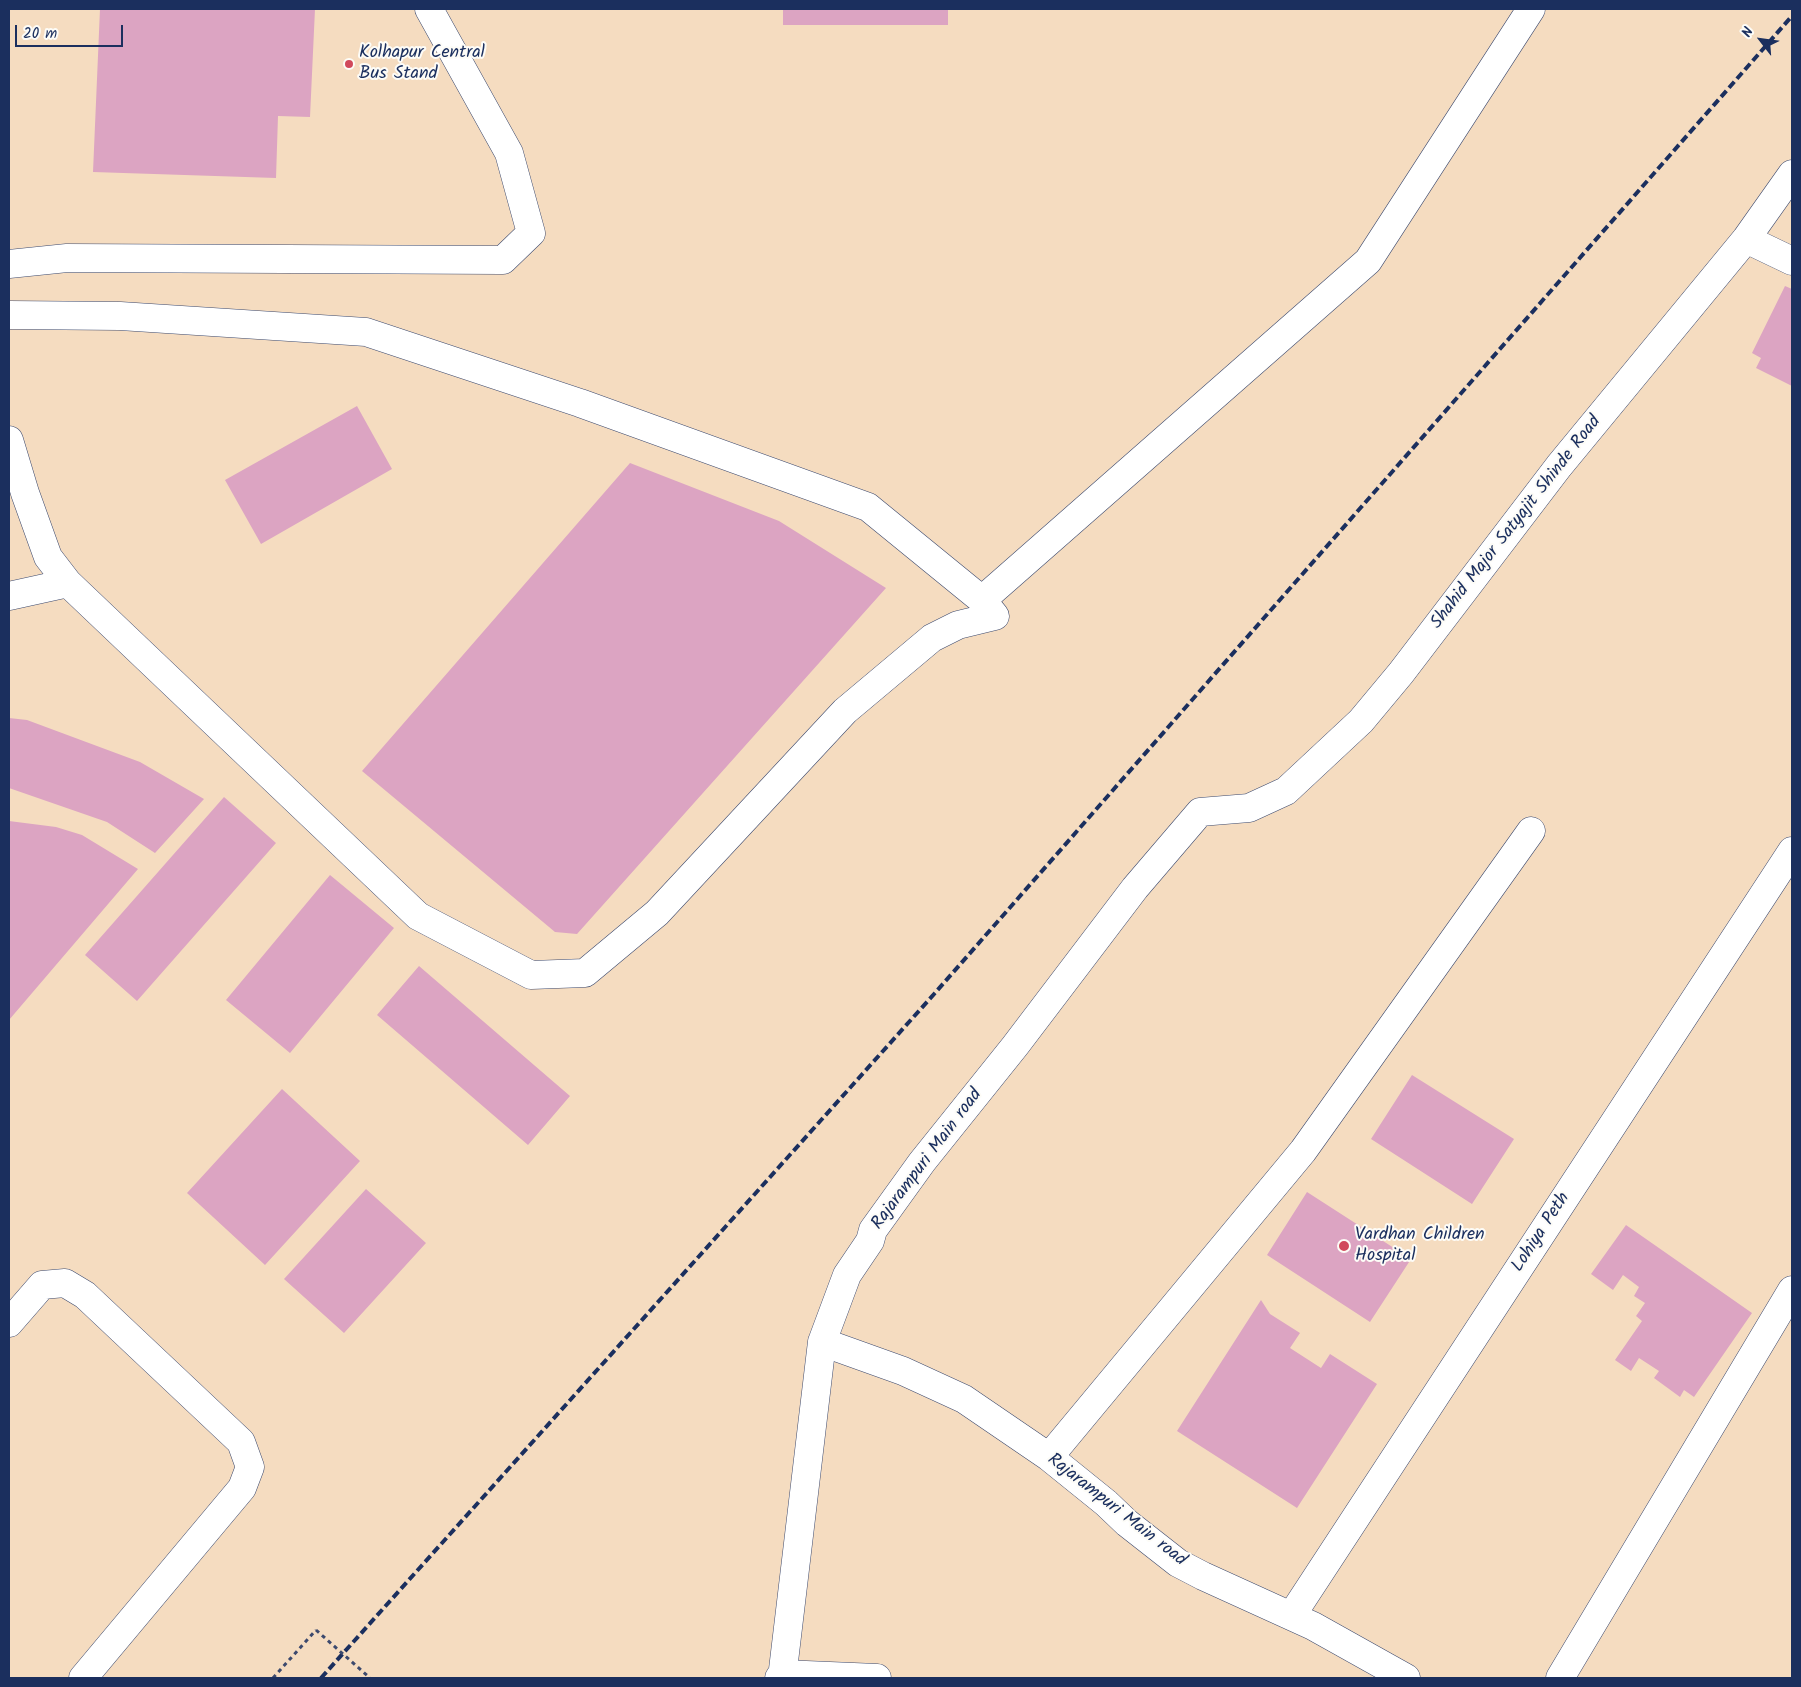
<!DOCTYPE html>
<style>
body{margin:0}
#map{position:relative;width:1801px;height:1687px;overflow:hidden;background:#f5dcc0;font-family:Kalam,sans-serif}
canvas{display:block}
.frame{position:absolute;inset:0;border:10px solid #1b2f5e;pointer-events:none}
.north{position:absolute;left:1736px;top:15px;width:50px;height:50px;-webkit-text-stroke:4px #fdfcf7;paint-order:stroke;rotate:300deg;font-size:14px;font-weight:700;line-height:20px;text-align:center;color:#1b2f5e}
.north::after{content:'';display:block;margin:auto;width:18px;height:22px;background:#1b2f5e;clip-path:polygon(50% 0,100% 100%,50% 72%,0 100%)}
.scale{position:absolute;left:15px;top:25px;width:108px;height:22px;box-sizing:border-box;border:2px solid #1b2f5e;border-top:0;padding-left:6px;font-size:15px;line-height:18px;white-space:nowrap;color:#1b2f5e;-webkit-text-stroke:4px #fdfcf7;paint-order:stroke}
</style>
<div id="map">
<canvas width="1801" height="1687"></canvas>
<div class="frame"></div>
<div class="north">N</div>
<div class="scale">20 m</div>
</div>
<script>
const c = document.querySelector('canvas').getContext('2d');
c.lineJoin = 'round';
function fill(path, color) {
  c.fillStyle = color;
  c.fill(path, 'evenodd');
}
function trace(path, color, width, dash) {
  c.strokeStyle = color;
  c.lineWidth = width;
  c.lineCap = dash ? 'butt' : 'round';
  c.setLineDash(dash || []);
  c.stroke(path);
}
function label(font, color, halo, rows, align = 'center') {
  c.font = font + ' Kalam,sans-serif';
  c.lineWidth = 4;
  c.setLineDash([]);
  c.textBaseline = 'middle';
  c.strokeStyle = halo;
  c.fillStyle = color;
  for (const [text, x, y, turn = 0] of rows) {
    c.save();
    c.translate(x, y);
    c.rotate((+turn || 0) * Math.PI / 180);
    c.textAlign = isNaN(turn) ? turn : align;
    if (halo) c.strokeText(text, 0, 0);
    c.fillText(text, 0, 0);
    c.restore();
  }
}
const building = new Path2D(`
 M100,9H315L310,117L278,116L276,178L93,172Z
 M783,9H948V25H783Z
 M1785,286L1792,289V386L1756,368L1761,358L1752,353Z
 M357,406L392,469L261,544L225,480Z
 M630,463L779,521L886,588L577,934L555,932L362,771Z
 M9,718L27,720L140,762L204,799L155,853L107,822L9,788Z
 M224,797L276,843L137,1001L85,955Z
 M9,821L56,827L82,835L138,869L9,1020Z
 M330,875L394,928L290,1053L226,1000Z
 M419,966L570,1096L528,1145L377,1015Z
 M1412,1075L1514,1139L1472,1204L1371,1139Z
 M282,1089L360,1161L265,1265L187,1193Z
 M366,1189L426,1243L344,1333L284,1279Z
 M1307,1192L1411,1259L1370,1322L1267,1255Z
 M1626,1225L1752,1313L1694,1397L1684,1390L1680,1397L1654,1378L1659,1371L1639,1358L1631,1371L1615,1360L1642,1321L1636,1316L1645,1303L1634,1296L1639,1287L1623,1275L1613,1290L1591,1274Z
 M1261,1300L1270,1314L1300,1333L1290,1348L1321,1368L1330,1354L1377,1384L1297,1508L1177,1431Z`);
const path = new Path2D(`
 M273,1678L316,1630`);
const minor = new Path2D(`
 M1746,239L1792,261
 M9,264L67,258L503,260L531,233L509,153L429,9
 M9,315L120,316L366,332L580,403L868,507L982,600L995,616L958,625L932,638L845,711L657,913L585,973L531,975L418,916L68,583L48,557L25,493L9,440
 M9,596L68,583
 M982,600L1368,261L1531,9
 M9,1323L42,1285L65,1283L85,1295L241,1442L250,1467L242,1488L83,1678
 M1049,1457L1303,1151L1531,831
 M1292,1615L1792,851
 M779,1678L782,1674L877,1678
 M782,1678L822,1342
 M1406,1678L1313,1626L1203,1576L1178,1563L1127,1523L1106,1503L1049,1457L964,1399L903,1371L822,1342L847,1275L870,1241L873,1230L922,1162L1015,1046L1135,888L1200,812L1249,808L1286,791L1361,721L1401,673L1559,466L1746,239L1792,174
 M1560,1678L1792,1290`);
const rail = new Path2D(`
 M321,1678L935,993L1792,16`);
const pathBridge = new Path2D(`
 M316,1630L370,1678`);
const markers = [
 [349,64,5,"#d1495b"],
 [1344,1246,6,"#d1495b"]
];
const poiNames = [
 ["Kolhapur Central",359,54],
 ["Bus Stand",359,75],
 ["Vardhan Children",1355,1236],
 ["Hospital",1355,1257]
];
const streetNames = [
 ["Shahid Major Satyajit Shinde Road",1517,523,-52],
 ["Rajarampuri Main road",928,1160,-53],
 ["Lohiya Peth",1542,1233,-57],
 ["Rajarampuri Main road",1116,1511,38]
];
fill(building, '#dca4c2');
trace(minor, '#3c496d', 29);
trace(path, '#3c496d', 3, [4, 4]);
trace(minor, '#fff', 28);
trace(rail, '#1b2f5e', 4, [8, 4]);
trace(pathBridge, '#3c496d', 3, [4, 4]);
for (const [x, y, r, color] of markers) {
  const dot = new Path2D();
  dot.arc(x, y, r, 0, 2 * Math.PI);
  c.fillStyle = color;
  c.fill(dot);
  trace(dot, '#fdfcf7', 2);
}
label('18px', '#1b2f5e', '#fdfcf7', poiNames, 'left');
label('18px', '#1b2f5e', '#fdfcf7', streetNames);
</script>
